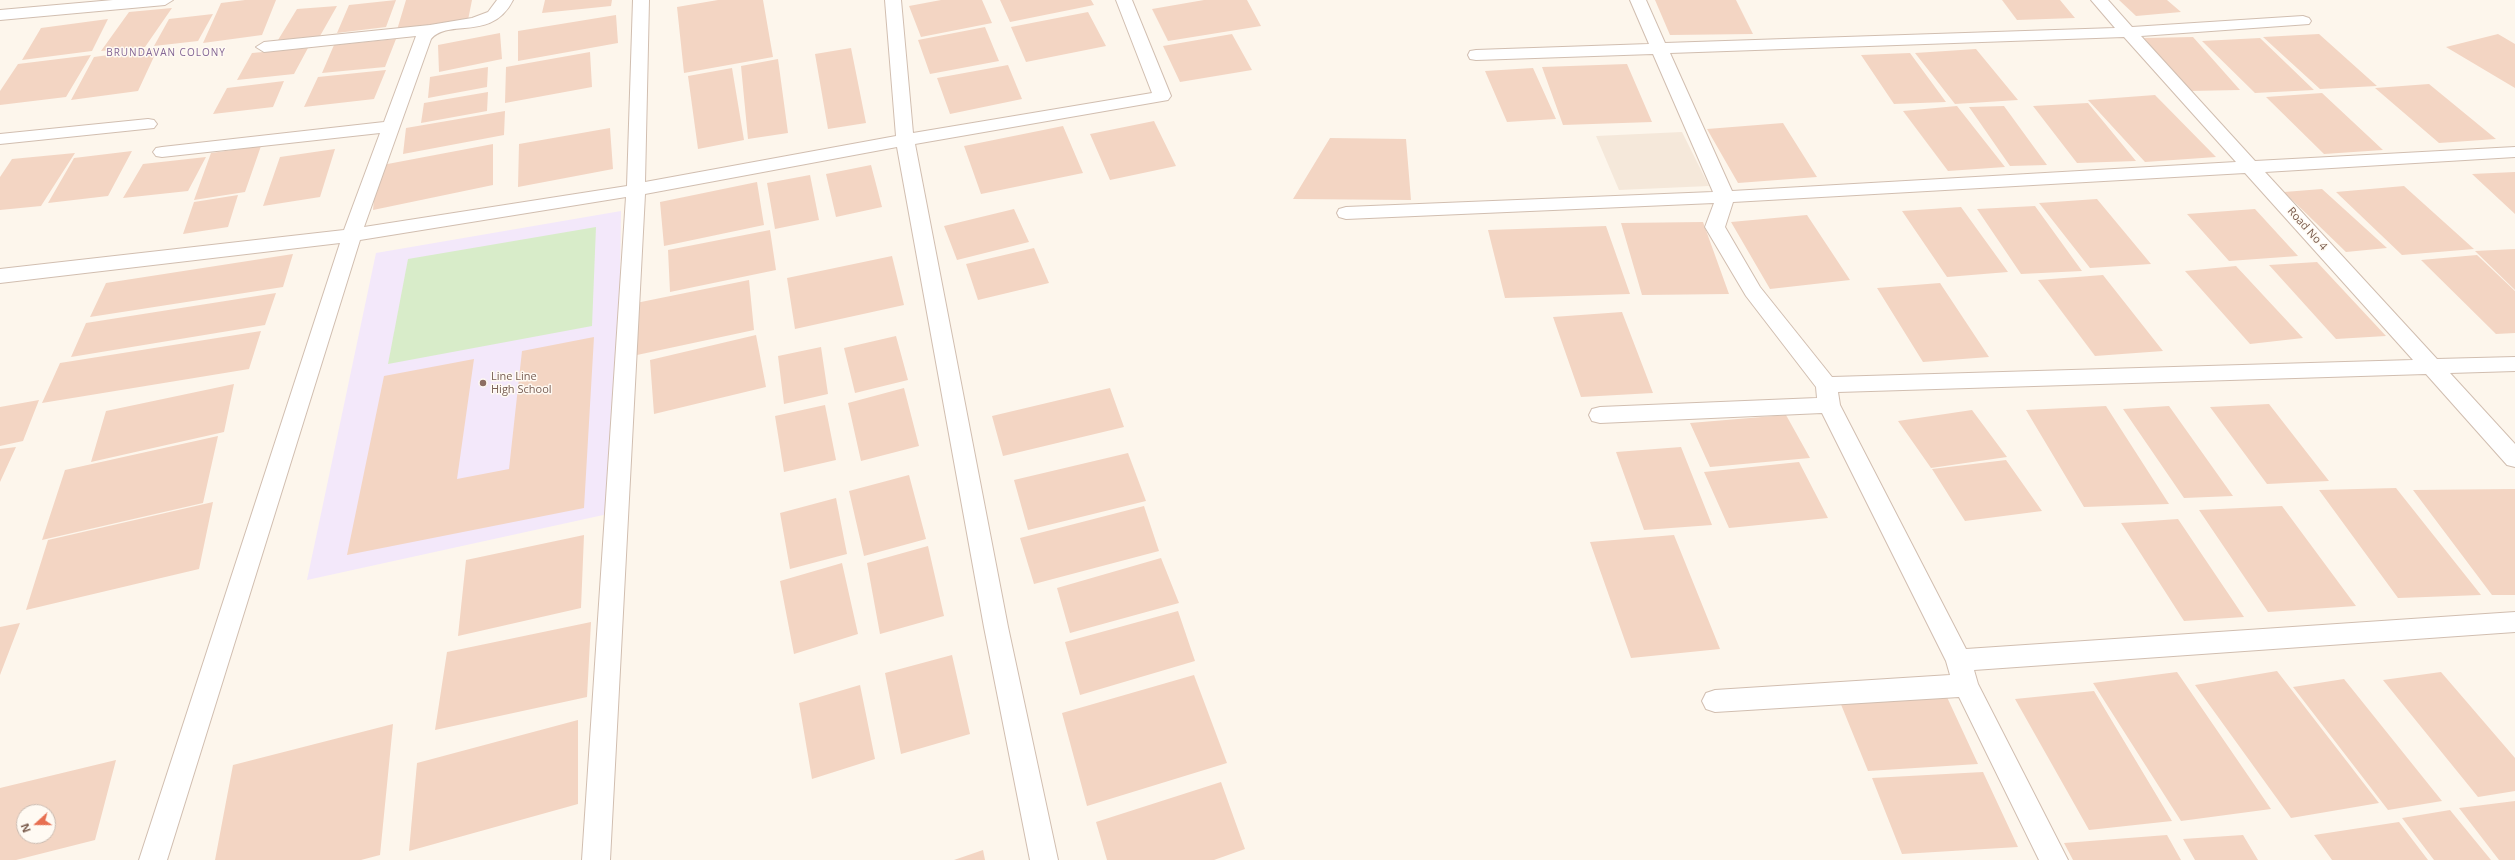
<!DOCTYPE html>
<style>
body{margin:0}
#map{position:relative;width:2515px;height:860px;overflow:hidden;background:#fdf6ec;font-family:"Open Sans",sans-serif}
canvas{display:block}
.north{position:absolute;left:16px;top:804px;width:40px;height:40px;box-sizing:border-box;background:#fffaf3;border:1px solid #cabbb1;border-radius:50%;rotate:249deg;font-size:11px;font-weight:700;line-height:16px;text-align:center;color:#7a5c4d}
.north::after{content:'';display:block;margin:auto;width:14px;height:18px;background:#e76f51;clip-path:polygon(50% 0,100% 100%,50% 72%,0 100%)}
</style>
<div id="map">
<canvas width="2515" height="860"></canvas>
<div class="north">N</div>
</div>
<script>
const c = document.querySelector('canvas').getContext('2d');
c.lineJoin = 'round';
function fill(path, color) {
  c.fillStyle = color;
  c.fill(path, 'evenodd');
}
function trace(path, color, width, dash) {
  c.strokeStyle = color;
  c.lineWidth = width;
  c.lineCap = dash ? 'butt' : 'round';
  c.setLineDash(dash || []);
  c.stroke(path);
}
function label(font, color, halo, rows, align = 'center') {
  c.font = font + ' "Open Sans",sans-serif';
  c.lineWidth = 3;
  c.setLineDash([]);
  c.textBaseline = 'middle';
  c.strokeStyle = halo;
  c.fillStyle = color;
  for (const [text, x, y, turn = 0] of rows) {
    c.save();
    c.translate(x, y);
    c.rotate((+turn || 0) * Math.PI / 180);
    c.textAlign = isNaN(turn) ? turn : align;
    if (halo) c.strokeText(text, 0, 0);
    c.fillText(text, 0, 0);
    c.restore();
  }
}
const residential = new Path2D(`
 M1682,132L1709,186L1619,190L1596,136Z`);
const education = new Path2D(`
 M621,211L617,512L307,580L376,253Z`);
const green = new Path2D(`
 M596,227L592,326L388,364L408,259Z`);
const building = new Path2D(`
 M245,0H276L262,35L203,43L221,3Z
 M396,0L386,27L337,33L349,5Z
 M406,0H472L468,20L397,30Z
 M545,0H612L611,6L542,13Z
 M718,0H763L773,57L684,73L677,7Z
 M941,0H982L992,23L921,37L909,6Z
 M1000,0H1091L1094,5L1010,22Z
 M1204,0H1247L1261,26L1168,41L1152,9Z
 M1655,0H1736L1753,34L1670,35Z
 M2002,0H2060L2075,18L2017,20Z
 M2119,0H2167L2181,12L2136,16Z
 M337,6L320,36L278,40L297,9Z
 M172,8L145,47L101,51L129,12Z
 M1088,12L1106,46L1026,62L1011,27Z
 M213,14L198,41L154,46L169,19Z
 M616,15L618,43L518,61V31Z
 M108,19L92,51L22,60L41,28Z
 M985,27L999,61L930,74L918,40Z
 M500,33L502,59L439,72L438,45Z
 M1232,34L1252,70L1180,82L1163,46Z
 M2319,34L2377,86L2320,89L2263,37Z
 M2498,34L2515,44V88L2446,47Z
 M2193,37L2240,90L2189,91L2144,38Z
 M2260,38L2314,90L2255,93L2202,41Z
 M396,39L385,67L322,73L334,45Z
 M158,48L138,91L71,100L94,57Z
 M308,48L294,74L237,80L252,53Z
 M851,48L866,123L828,129L815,54Z
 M1976,49L2018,100L1955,104L1915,53Z
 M590,52L592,87L505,103L506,67Z
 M1910,53L1946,102L1894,104L1861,55Z
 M91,55L66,97L0,105V91L18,64Z
 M778,59L788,133L748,139L741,66Z
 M1627,64L1652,122L1563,125L1542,67Z
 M1008,65L1022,99L950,114L937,78Z
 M488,67L487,87L428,98L430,77Z
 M732,68L744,140L698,149L688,76Z
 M1533,68L1556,119L1507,122L1485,71Z
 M386,70L374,99L304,107L318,77Z
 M284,81L273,107L213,114L227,88Z
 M2429,84L2496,139L2439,143L2375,88Z
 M488,92L487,111L421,123L424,103Z
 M2322,93L2383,150L2324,154L2266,97Z
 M2155,95L2216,157L2145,162L2088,100Z
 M2088,103L2136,161L2077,163L2033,106Z
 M1957,106L2005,167L1948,171L1903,111Z
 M2004,106L2047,165L2010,166L1969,107Z
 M505,111L504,135L403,154L406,128Z
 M1154,121L1176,166L1110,180L1090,134Z
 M1783,123L1817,177L1738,183L1707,129Z
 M1063,126L1083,173L981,194L964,146Z
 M610,128L613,169L518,187L519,144Z
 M1330,138L1406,139L1411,200L1293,199Z
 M493,144V185L373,210L377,166Z
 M261,146L245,192L194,200L211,153Z
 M335,149L320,197L263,206L280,157Z
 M132,151L108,196L48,203L74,158Z
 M75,153L41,206L0,210V177L12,159Z
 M206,157L188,191L123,198L143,164Z
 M871,165L882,207L836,217L826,174Z
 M2515,172V214L2472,174Z
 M810,175L819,220L775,229L767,183Z
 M757,182L764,225L664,246L660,202Z
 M2404,186L2474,249L2402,255L2336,192Z
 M2322,189L2387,248L2346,252L2284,192Z
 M238,195L228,227L183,234L194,202Z
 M2097,199L2151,264L2090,268L2039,203Z
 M2035,206L2082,271L2021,274L1977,209Z
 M1961,207L2008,272L1947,277L1902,211Z
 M1014,209L1029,242L957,260L944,226Z
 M2255,209L2298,256L2229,261L2187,214Z
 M1807,215L1850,280L1770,289L1731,222Z
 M1703,222L1729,294L1642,295L1621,223Z
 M1606,226L1630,294L1505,298L1488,230Z
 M770,230L776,270L670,292L668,250Z
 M1034,248L1049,283L978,300L966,264Z
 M2515,249V290L2475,251Z
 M293,254L283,287L90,317L106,283Z
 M2477,255L2515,291V333L2496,334L2421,260Z
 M892,256L904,305L795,329L787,278Z
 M2317,262L2386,336L2336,339L2269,265Z
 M2236,266L2303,338L2250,344L2185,271Z
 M2103,275L2163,351L2095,356L2038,280Z
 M749,280L754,330L637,355L636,303Z
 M1940,283L1989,357L1923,362L1877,288Z
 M276,293L265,325L71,357L86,323Z
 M1622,312L1653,393L1581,397L1553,317Z
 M261,331L249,369L42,403L60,363Z
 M756,335L766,387L654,414L650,360Z
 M896,336L908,380L855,393L844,348Z
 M594,337L584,508L347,555L384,376L474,359L457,479L509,469L522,351Z
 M821,347L828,394L784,404L778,356Z
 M234,384L224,432L91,462L106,411Z
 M904,388L919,446L861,461L848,403Z
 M1110,388L1124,427L1003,456L992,416Z
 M39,400L23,441L0,446V407Z
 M2269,404L2329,481L2267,484L2210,407Z
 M825,405L836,460L784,472L775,416Z
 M2106,406L2169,504L2084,507L2026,410Z
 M2169,406L2233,496L2184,498L2123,409Z
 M1972,410L2007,457L1931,468L1898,421Z
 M1786,415L1810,458L1710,467L1690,423Z
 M218,436L203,503L42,540L65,470Z
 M16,447L0,482V449Z
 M1681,447L1712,525L1644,530L1616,452Z
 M1128,453L1146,501L1028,530L1014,480Z
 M2006,460L2042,511L1965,521L1932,469Z
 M1799,462L1828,518L1729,528L1704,472Z
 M909,475L926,539L864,556L849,491Z
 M2396,488L2481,595L2398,598L2319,490Z
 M2515,489V595H2492L2413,490Z
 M836,498L847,554L790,569L780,513Z
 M213,502L199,569L26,610L48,540Z
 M1144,506L1159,551L1034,584L1020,538Z
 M2282,506L2356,606L2268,612L2199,510Z
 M2178,519L2244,617L2184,621L2121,523Z
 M584,535L581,608L458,636L466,560Z
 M1674,535L1720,649L1631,658L1590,542Z
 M928,546L944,616L880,634L867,563Z
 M1161,558L1179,603L1070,633L1057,588Z
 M842,563L858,634L794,654L780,581Z
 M1178,611L1195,661L1080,695L1065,642Z
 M591,622L587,697L435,730L447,652Z
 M20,623L0,675V627Z
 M952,655L970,734L901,754L885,673Z
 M2277,671L2379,803L2291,818L2195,685Z
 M2177,672L2271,809L2181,821L2093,683Z
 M2441,672L2515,758V791L2478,797L2383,680Z
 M1194,675L1227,763L1087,806L1062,713Z
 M2344,679L2442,801L2388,810L2293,687Z
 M860,685L875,759L812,779L799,703Z
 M2094,691L2172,821L2089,830L2015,699Z
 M1946,695L1978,764L1868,771L1840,702Z
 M578,720V804L409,851L417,763Z
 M393,724L380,855L361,860H215L233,765Z
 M116,760L95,840L16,860H0V788ZM24,812H48V836H24Z
 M1983,772L2018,847L1902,854L1872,778Z
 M1221,782L1245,849L1214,860H1107L1096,822Z
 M2515,801V860H2499L2459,808Z
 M2450,810L2491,860H2434L2402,818Z
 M2399,822L2428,860H2332L2314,835Z
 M2167,835L2181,860H2073L2064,843Z
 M2243,835L2258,860H2195L2183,839Z
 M983,850L985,860H954Z`);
const minor = new Path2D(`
 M113,0H173L165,5L0,20V10Z
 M497,0H513C492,42 449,18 431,39L364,227L627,186L633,0H649L645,182L896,136L885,0H901L913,133L1152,93L1116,0H1132L1171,96L1168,100L915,144L1008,627L1058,860H1030L984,627L897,147L645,194L610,860H582L626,197L360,240L167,860H139L340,243L0,283V269L344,230L380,133L162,157L156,156L153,152L156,148L162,147L384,122L416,36L264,52L256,47L264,42L430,25L472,18L488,12Z
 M1630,0H1646L1665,43L2115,28L2091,0H2108L2132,27L2303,16L2309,18L2311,21L2309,24L2141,36L2255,161L2515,147V157L2265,172L2437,359L2515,357V371L2450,373L2515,444V467L2507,465L2426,374L1838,392L1840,405L1966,649L2515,612V632L1974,670L1978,684L2068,860H2039L1959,697L1715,712L1706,709L1702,701L1706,693L1715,690L1950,675L1946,661L1822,413L1600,423L1592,421L1589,415L1592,409L1600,407L1817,398L1816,387L1746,296L1705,227L1714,203L1346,219L1339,217L1337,213L1339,209L1346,207L1713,192L1653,54L1476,60L1470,59L1468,55L1470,51L1476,50L1649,44ZM2124,37L2236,162L1732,191L1670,53ZM2245,173L2413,360L1832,377L1760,287L1725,227L1733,202Z
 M148,119L154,120L157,124L154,128L0,144V134Z`);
const markers = [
 [483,383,4,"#8d6e63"]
];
const farNeighbourhoodnames = [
 ["BRUNDAVAN COLONY",166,53]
];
const streetNames = [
 ["Road No 4",2307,229,48]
];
const educationNames = [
 ["Line Line",491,377],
 ["High School",491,390]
];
fill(residential, '#f5e8da');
fill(education, '#f3e8fa');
fill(green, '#d8ecc9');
fill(building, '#f3d5c3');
trace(minor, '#d1beb0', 2);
fill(minor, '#fff');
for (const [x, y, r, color] of markers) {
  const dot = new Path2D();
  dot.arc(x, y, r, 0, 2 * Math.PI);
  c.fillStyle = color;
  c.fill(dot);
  trace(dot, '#fffaf3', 1.5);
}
c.letterSpacing = '1px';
label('10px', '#846695', '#fffaf3', farNeighbourhoodnames);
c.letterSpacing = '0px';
label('11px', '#7a5c4d', '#fffaf3', streetNames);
label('11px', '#785e54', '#fffaf3', educationNames, 'left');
</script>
